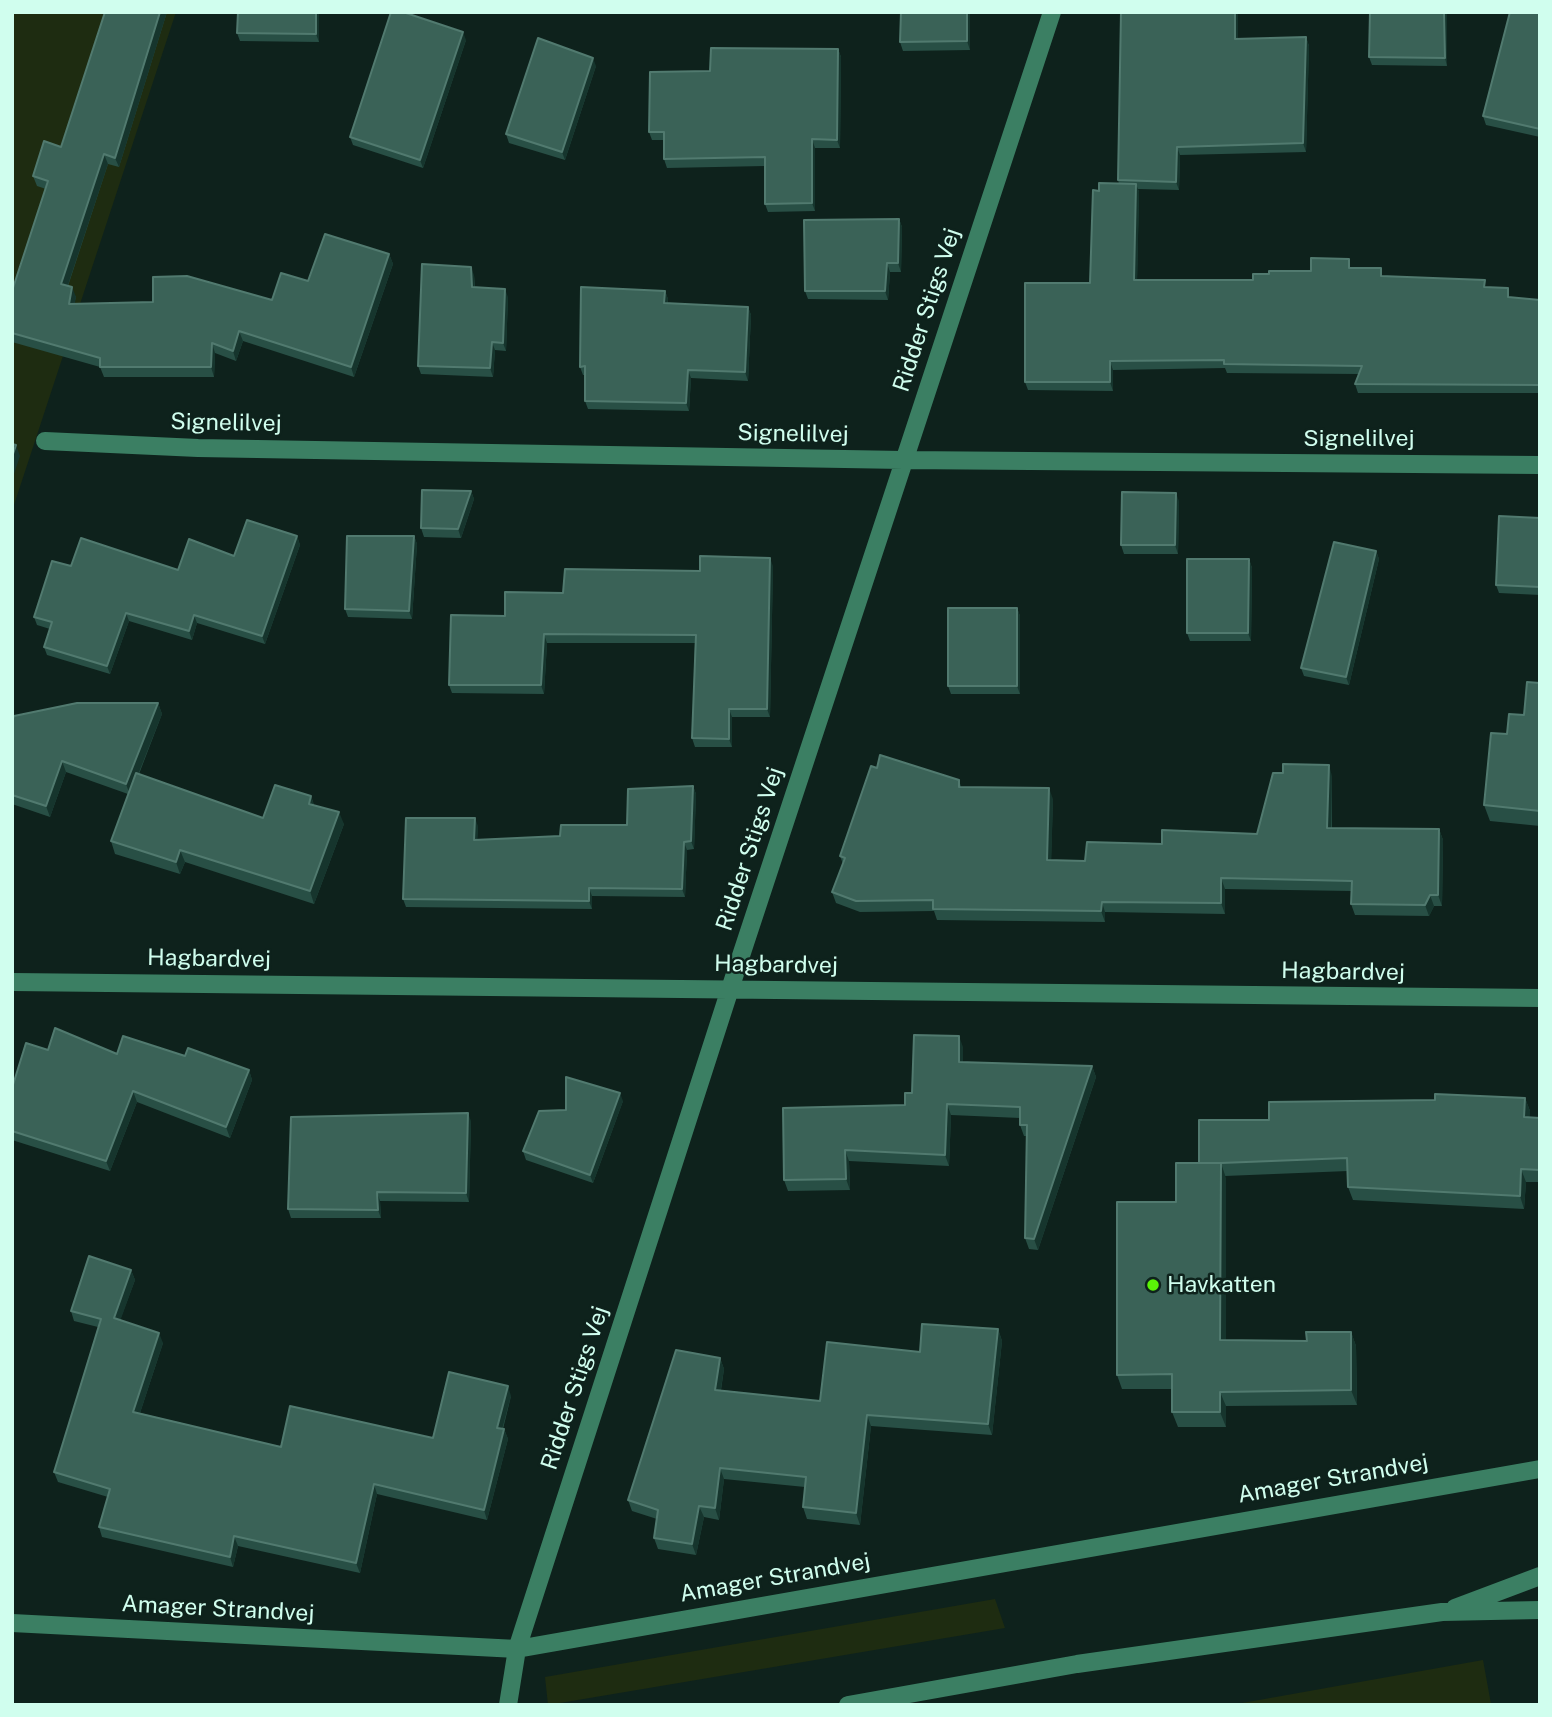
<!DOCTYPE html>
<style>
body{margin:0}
#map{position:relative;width:1552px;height:1717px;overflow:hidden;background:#0e221c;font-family:"Public Sans",sans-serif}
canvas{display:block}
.frame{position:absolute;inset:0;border:14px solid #d0feee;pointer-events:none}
</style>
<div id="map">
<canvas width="1552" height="1717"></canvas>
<div class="frame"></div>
</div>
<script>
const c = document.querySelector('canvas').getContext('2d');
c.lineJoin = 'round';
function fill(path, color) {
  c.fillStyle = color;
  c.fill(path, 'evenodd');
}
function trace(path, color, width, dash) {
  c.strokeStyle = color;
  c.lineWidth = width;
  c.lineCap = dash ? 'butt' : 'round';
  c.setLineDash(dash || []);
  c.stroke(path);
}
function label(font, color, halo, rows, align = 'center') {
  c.font = font + ' "Public Sans",sans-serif';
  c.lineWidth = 5;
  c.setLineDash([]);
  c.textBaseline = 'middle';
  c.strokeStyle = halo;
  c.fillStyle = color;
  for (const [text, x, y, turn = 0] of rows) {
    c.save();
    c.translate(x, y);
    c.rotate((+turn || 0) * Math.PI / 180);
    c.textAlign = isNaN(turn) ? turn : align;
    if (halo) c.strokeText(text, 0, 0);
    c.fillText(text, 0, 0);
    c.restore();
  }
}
const green = new Path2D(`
 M12,12H176L12,511Z
 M995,1599L1005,1628L548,1705L545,1677Z
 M1483,1660L1491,1704L1487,1705H1231Z`);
const minor = new Path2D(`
 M45,441L198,448L903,460L1540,465
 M12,982L1540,998
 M1455,1608L1540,1576
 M12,1623L517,1649L1540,1469
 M508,1705L517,1649L730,989L1052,12
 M848,1705L1077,1664L1442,1612L1540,1610`);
const wall = new Path2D(`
 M105,12H167L119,167L108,164L68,286L76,297L74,304L272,300L308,281L389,254L393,264L354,377L243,341L236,361L215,353L214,377H104L100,367L12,342V291L46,189L37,186L33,176L61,147Z
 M238,12H319V42L240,41L237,33Z
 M901,12H970V50L903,51L900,42Z
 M1121,12H1238V39L1306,37L1309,46L1306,152L1180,155L1179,190L1138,189L1139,192L1137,280H1253L1269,274L1352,267V268L1384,276L1487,288L1511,298L1540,300V393H1358L1355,384L1359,374L1227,373L1225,368L1113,370V391L1028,390L1025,382L1090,283L1099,191L1119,184L1118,180Z
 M1447,12V66L1372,65L1369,57Z
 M1540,12V137L1486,125L1483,116Z
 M466,40L423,168L353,145L350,137Z
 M838,49L841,57L840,148H815V211L768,212L765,204V166L667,168L664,159V140H652L649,132L710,71Z
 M596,66L565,160L509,143L506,134Z
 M899,219L902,227L901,272H890L888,300L808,299L805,291Z
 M474,275L475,287L508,297L506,351L495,350L493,377L421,374L418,366Z
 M665,291L668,299V303L748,307L751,315L748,381L691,378L689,411L588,409L585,401V375H583L580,367Z
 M471,491L474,499L461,538L424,537L421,528Z
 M1179,501L1178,554H1124L1121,545Z
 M1540,518V595L1499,593L1496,585Z
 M297,536L300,545L265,644L197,623L192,640L129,621L110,674L47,655L44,647L50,629L37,625L34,617L71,566L178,570L234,556Z
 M414,536L417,544L412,619L348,617L345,609Z
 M1376,551L1379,559L1349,685L1304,676L1301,668Z
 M1249,559L1252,568L1251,641H1190L1187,633Z
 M773,566L770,717H732V747H695L692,738L695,643H547L544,694L452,693L449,685L505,616L563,593L700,571Z
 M1017,608L1020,616V694H951L948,686Z
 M1540,683V826L1490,821L1484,805L1507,734L1524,715Z
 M158,703L162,714L139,774L263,818L311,796L314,805L344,824L314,904L185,862L180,874L115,854L111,841L128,794L66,772L50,817L12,804V721Z
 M877,768L959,780L961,787L1053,799L1051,860L1085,861L1162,844L1257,834L1332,776V828L1439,829L1443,840L1442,906H1434L1429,916L1355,915L1351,904V891L1225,889V914L1105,912V922L937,920L934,911L860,912L836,903L832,892L843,864L840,856Z
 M693,786L696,794L694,849L687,850L685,897L592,896V909L406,907L403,899L478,826L477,840L560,836L627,825Z
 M963,1047V1062L1092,1066L1096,1077L1038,1250L1029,1249L1025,1238L1027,1136H1024L1020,1125V1118L951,1115L949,1166L849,1161L850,1190L788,1191L784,1180L905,1105L912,1093Z
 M48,1050L185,1056L249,1070L252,1080L230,1138L137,1102L110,1171L12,1140V1088Z
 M1525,1098L1530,1111L1529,1117L1540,1118V1182H1526L1524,1209L1353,1200L1348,1187V1171L1225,1176L1226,1340L1307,1341L1351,1332L1356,1346L1357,1405L1226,1406V1427H1178L1172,1412V1389H1122L1117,1375L1176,1202L1199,1163Z
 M623,1101L593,1183L526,1160L523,1151L566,1110Z
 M471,1121L469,1202L380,1201L381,1218H291L288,1209Z
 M131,1270L135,1280L120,1320L163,1343L140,1413L281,1447L433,1438L511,1396L503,1429H504L508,1439L487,1520L377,1494L360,1573L238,1546L233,1567L102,1537L99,1527L108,1497L58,1482L54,1472L98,1327L74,1321L71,1311Z
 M998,1329L1002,1341L992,1435L871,1426L860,1525L807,1519L803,1507L805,1487L724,1479L719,1520L704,1517L696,1555L658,1549L654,1538L657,1519L632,1511L628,1500L720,1358L724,1369L721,1390L820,1401L920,1352Z`);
const shadedWall = new Path2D(`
 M160,12H167L119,167L115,158Z
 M316,12H319V42L316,34Z
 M967,12H970V50L967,41Z
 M1235,12H1238V47L1235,39Z
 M1444,12H1447V66L1445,58Z
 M463,32L466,40L423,168L420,160Z
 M1306,37L1309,46L1306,152L1303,143Z
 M838,49L841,57L840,148L837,140Z
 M593,58L596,66L565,160L562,152Z
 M812,139L815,148V211L812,203Z
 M1177,147L1180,155L1179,190L1176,182Z
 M104,154L108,164L65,294L61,284Z
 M1136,184L1139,192L1137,288L1134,280Z
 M899,219L902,227L901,272L898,263Z
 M389,254L393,264L354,377L351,367Z
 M887,263L890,272L888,300L885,291Z
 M471,267L474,275L475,295L472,287Z
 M72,287L76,297L73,314L69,304Z
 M505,289L508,297L506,351L503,343Z
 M665,291L668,299L667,311L664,303Z
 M748,307L751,315L748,381L745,372Z
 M239,331L243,341L236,361L233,351Z
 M492,342L495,350L493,377L490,368Z
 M212,343L215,353L214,377L211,367Z
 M1110,361L1113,370V391L1110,382Z
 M688,370L691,378L689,411L686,403Z
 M16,445L20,456L12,480V457Z
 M471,491L474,499L461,538L458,529Z
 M1176,493L1179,501L1178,554L1175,545Z
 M297,536L300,545L265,644L262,636Z
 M414,536L417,544L412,619L409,611Z
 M1376,551L1379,559L1349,685L1346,677Z
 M770,558L773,566L770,717L767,709Z
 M1249,559L1252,568L1251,641L1248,633Z
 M1017,608L1020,616V694L1017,686Z
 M126,613L129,621L110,674L107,666Z
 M194,615L197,623L192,640L189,631Z
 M544,634L547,643L544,694L541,685Z
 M158,703L162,714L130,795L126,784Z
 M729,709L732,717V747L729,739Z
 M62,761L66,772L50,817L46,806Z
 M1329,765L1332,776L1331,839L1327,828Z
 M693,786L696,794L694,849L691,841Z
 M1049,788L1053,799L1051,871L1047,860Z
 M311,796L315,808L309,804Z
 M339,812L344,824L314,904L310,891Z
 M475,818L478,826L477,848L474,840Z
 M1439,829L1443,840L1442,906L1438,895Z
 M684,842L687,850L685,897L682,889Z
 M180,850L185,862L180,874L176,862Z
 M1221,878L1225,889V914L1221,903Z
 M589,888L592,896V909L589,901Z
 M1430,895L1434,906L1429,916L1425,905Z
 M1102,902L1105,912V922L1101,911Z
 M959,1036L963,1047V1073L959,1062Z
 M1092,1066L1096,1077L1038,1250L1034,1239Z
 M249,1070L252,1080L230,1138L226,1127Z
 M133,1091L137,1102L110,1171L106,1161Z
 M620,1093L623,1101L593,1183L590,1175Z
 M1525,1098L1530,1111L1529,1130L1524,1117Z
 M947,1104L951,1115L949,1166L945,1155Z
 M468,1113L471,1121L469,1202L466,1193Z
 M845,1150L849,1161L850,1190L846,1179Z
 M1221,1163L1226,1178V1355L1220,1340Z
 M1521,1169L1526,1182L1524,1209L1520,1196Z
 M377,1192L380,1201L381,1218L378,1210Z
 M131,1270L135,1280L118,1327L114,1318Z
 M998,1329L1002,1341L992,1435L988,1424Z
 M1351,1332L1356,1346L1357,1405L1351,1390Z
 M159,1333L163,1343L137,1422L133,1412Z
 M720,1358L724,1369L719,1401L715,1390Z
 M508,1386L511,1396L500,1437L497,1428Z
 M1220,1392L1226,1406V1427L1220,1412Z
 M867,1415L871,1426L860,1525L856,1513Z
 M504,1429L508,1439L487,1520L484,1510Z
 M720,1468L724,1479L719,1520L715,1508Z
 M374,1484L377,1494L360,1573L356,1563Z
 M699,1506L704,1517L696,1555L692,1544Z
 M234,1536L238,1546L233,1567L230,1557Z`);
const building = new Path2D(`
 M105,12H160L115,158L104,154L61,284L72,287L69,304L153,302V277L187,276L272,300L281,273L308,281L325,234L389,254L351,367L239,331L233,351L212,343L211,367H100V358L12,333V291L48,181L33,176L44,141L61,147Z
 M238,12H316V34L237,33Z
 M391,12H403L463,32L420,160L350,137Z
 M901,12H967V41L900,42Z
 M1121,12H1235V39L1306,37L1303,143L1177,147L1176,182L1118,180Z
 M1370,12H1444L1445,58L1369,57Z
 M1510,12H1540V129L1483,116Z
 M538,38L593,58L562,152L506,134Z
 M711,48L838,49L837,140L812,139V203L765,204V157L664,159V132H649L650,72L710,71Z
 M1099,183L1136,184L1134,280H1253V274H1269V271H1311V258L1349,259V268H1381V276L1485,280L1484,287L1508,288V297L1540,300V385L1355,384L1362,366L1224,364V360L1110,361V382H1025V283H1090L1093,190L1099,191Z
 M899,219L898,263H887L885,291H805L804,220Z
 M422,264L471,267L472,287L505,289L503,343L492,342L490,368L418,366Z
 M581,287L665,291L664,303L748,307L745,372L688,370L686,403L585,401V366L580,367Z
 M12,444L16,445L12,457Z
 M422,490L471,491L458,529L421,528Z
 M1122,492L1176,493L1175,545H1121Z
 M1499,516L1540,518V587L1496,585Z
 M247,520L297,536L262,636L194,615L189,631L126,613L107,666L44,647L52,622L34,617L52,561L71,566L81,538L178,570L189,539L234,556Z
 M347,536H414L409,611L345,609Z
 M1334,542L1376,551L1346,677L1301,668Z
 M700,556L770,558L767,709H729V739L692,738L696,635L544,634L541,685H449L451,615L505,616V592L563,593L565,569L700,571Z
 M1187,559H1249L1248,633H1187Z
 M948,608H1017V686H948Z
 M1527,682L1540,683V811L1484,805L1491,733L1507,734L1509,714L1524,715Z
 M77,703H158L126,784L62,761L46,806L12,795V721L14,716Z
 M880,755L959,780V787L1049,788L1047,860L1085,861L1087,842L1162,844V830L1257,834L1273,773H1283V764L1329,765L1327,828L1439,829L1438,895H1430L1425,905L1351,904L1352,881L1221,878V903L1102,902L1101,911L933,909V900L856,901L832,892L845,858L840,856L871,766L877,768Z
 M136,773L263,818L275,785L311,796L309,804L339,812L310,891L180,850L176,862L111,841Z
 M693,786L691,841L684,842L682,889L589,888V901L403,899L406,818H475L474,840L560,836L561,825H627L628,789Z
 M55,1028L117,1054L123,1036L185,1056L188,1048L249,1070L226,1127L133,1091L106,1161L12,1131V1088L26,1043L48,1050Z
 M914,1035L959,1036V1062L1092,1066L1034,1239L1025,1238L1027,1125H1020V1107L947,1104L945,1155L845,1150L846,1179L784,1180L783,1108L905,1105V1093H912Z
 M566,1077L620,1093L590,1175L523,1151L539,1111L566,1110Z
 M1435,1094L1525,1098L1524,1117L1540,1118V1170L1521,1169L1520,1196L1348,1187L1347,1158L1221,1163H1199V1120H1269V1102L1435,1100Z
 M468,1113L466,1193L377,1192L378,1210L288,1209L291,1117Z
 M1176,1163H1221L1220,1340L1307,1341L1306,1332H1351V1390L1220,1392V1412H1172V1374L1117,1375V1202H1176Z
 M89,1256L131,1270L114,1318L159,1333L133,1412L281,1447L290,1406L433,1438L449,1372L508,1386L497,1428L504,1429L484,1510L374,1484L356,1563L234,1536L230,1557L99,1527L110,1489L54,1472L101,1319L71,1311Z
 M922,1324L998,1329L988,1424L867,1415L856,1513L803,1507L806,1477L720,1468L715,1508L699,1506L692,1544L654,1538L658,1510L628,1500L676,1350L720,1358L715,1390L820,1401L827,1342L920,1352Z`);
const markers = [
 [1153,1285,7,"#5af307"]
];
const streetNames = [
 ["Ridder Stigs Vej",927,310,-72],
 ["Signelilvej",226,423,1],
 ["Signelilvej",793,434,1],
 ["Signelilvej",1359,439],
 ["Ridder Stigs Vej",750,849,-72],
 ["Hagbardvej",209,959,1],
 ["Hagbardvej",776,965,1],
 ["Hagbardvej",1343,972,1],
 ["Ridder Stigs Vej",575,1388,-72],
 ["Amager Strandvej",1333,1479,-10],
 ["Amager Strandvej",775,1578,-10],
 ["Amager Strandvej",218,1609,3]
];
const poiNames = [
 ["Havkatten",1167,1285]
];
fill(green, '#1e2c11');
trace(minor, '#3b7f63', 18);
fill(wall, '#284f45');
fill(shadedWall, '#16352d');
fill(building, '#3a6257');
trace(building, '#517a6f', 2);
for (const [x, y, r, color] of markers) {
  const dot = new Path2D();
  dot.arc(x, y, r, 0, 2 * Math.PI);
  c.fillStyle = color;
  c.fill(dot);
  trace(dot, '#0e221c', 2.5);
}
label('23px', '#d0feee', '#0e221c', streetNames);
label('23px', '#d0feee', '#0e221c', poiNames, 'left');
</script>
